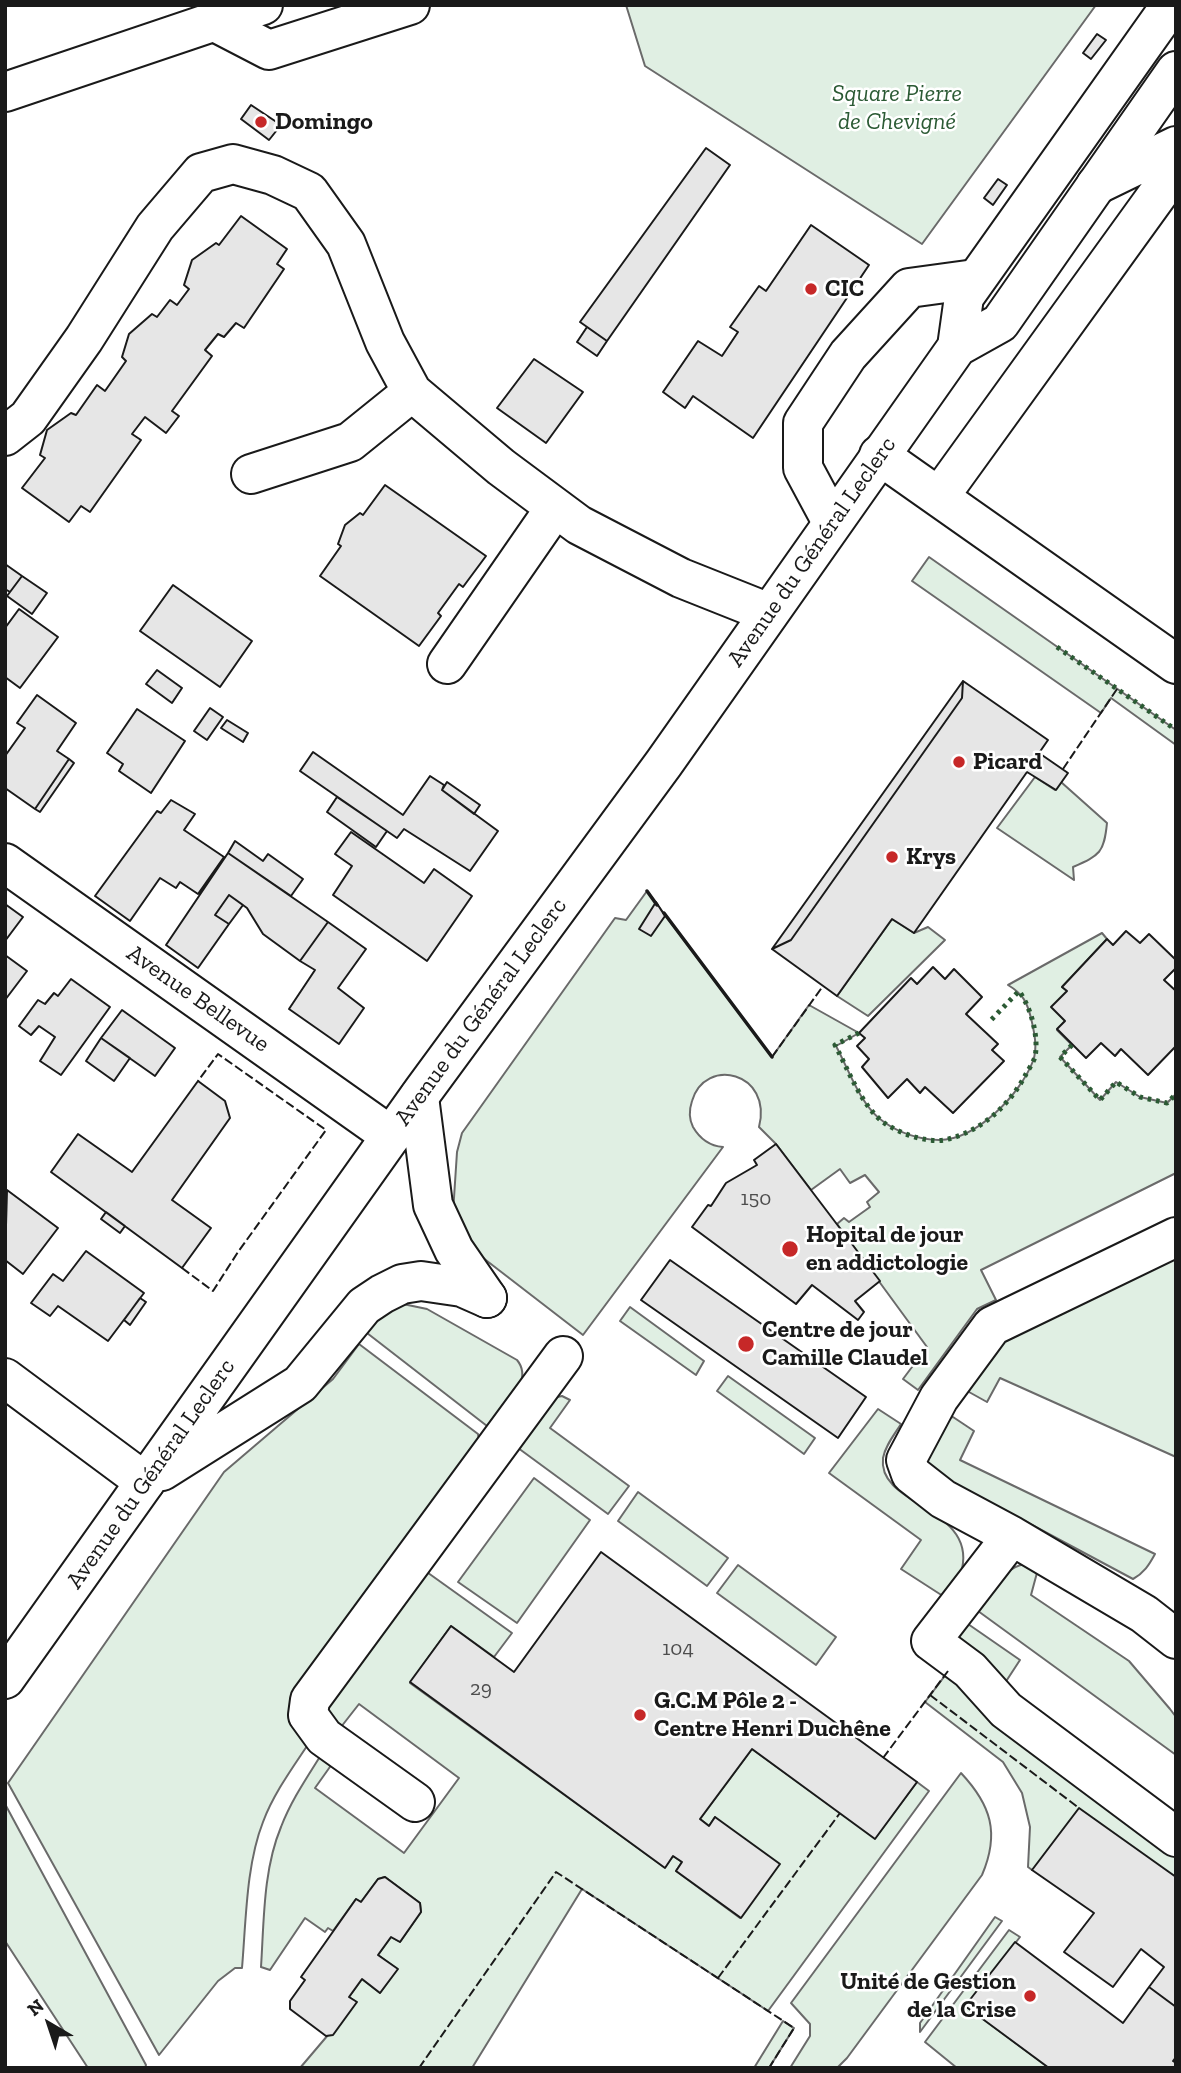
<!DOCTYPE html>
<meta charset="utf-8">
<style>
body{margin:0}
#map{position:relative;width:1181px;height:2073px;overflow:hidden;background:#fff;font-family:"Zilla Slab",serif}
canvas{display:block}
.frame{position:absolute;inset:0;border:7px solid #1a1a1a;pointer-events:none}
.north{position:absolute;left:14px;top:1989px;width:70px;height:70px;-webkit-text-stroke:5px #fff;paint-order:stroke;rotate:321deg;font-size:19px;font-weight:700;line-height:28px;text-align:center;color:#1a1a1a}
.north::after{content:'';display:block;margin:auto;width:24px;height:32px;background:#1a1a1a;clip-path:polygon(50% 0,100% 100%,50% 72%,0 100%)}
</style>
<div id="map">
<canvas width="1181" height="2073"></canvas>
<div class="frame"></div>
<div class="north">N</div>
</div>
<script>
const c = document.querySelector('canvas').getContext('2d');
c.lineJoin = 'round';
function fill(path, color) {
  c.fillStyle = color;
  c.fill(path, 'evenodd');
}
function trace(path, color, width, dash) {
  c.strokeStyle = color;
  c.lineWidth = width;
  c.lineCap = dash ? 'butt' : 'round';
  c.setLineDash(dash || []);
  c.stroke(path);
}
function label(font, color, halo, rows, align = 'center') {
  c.font = font + ' "Zilla Slab",serif';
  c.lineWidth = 5;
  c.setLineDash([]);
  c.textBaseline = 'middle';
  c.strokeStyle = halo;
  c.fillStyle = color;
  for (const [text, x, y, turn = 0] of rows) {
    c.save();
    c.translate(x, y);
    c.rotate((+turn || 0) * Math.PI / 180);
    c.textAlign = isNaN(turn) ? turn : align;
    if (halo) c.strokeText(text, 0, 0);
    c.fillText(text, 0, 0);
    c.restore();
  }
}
const green = new Path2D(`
 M626,5H1096L922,244L645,66Z
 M929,557L1176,730V745L1111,698L1101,713L912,581Z
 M1035,777L1055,790L1061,782L1107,823C1104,853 1100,855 1073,867L1074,880L997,828Z
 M647,891L772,1057L809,1005L859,1033L836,1046C849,1070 861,1107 884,1122C899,1133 921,1140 939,1140C977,1140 1021,1093 1033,1061C1038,1048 1034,1031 1031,1018C1027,1002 1023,994 1008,985L1102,933L1107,939L1062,987L1067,991L1065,1021L1057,1030L1072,1045L1060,1057L1100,1100L1116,1082L1140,1097L1167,1103L1176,1094V1173L981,1270L996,1300L977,1309L918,1390L903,1379L927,1347L837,1224L844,1218L849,1222L870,1207L867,1202L879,1192L865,1175L850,1183L840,1169L811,1190L776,1144L759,1127C773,1072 705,1056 692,1101C689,1110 689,1119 693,1127C700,1139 710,1146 723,1147L583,1335L465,1244L453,1213L457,1152L462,1133L615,918L626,920Z
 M892,919L914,933L928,927L945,940L868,1016L837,996Z
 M1176,1252V1457L1000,1378L987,1402L969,1392L965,1384L994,1345Z
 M403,1304L427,1309L517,1360C534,1380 506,1406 494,1424L487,1426L367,1333L381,1314Z
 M630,1307L704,1361L696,1375L620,1321Z
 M359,1344L478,1434L479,1441L293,1691C285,1719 290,1723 307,1746C291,1770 273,1795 263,1822C246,1865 246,1922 242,1968H235L218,1981L159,2055L8,1783L224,1472L333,1379Z
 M728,1376L815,1438L804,1454L717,1391Z
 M562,1396L570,1400L550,1428L629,1486L608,1514L514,1445L553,1398Z
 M878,1409L901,1424C894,1435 885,1446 883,1458C877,1506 976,1507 962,1569C960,1579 952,1589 946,1598L901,1569L921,1540L829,1473Z
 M953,1417L974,1431L960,1460L1155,1554C1149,1565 1144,1573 1133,1579L931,1471L925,1459L945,1418Z
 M534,1478L590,1520L517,1623L458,1582Z
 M638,1492L728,1558L707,1586L618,1521Z
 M1026,1564L1038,1569L1031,1595L1129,1661L1170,1709L1176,1717V1755L978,1611C991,1593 1003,1566 1026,1564Z
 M738,1565L836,1637L816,1665L717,1593Z
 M424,1570L512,1633L494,1657L451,1626L410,1683L664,1867L673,1856L682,1862L676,1871L740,1918L715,1817L709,1826L700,1819L752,1749L875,1838L917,1782L929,1791L768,2011L582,1889L472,2068H300L356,2002L349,1997L362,1979L380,1993L397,1969L378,1955L391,1937L400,1942L421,1912L420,1903L385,1877L378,1879L361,1902L356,1899L333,1931L328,1928L325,1932L305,1918L270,1970L261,1967C264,1922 263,1870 281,1827C291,1801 306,1779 321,1755L332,1764L315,1788L404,1853L459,1778L359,1704L341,1727L328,1710L330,1698Z
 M968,1624L1020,1660L1003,1686L954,1641Z
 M950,1669L1176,1853V1877L1032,1870L1028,1867L1030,1827L1022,1793L1003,1762L925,1702Z
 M961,1773C991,1805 1000,1833 982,1875L847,2058L837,2068H790L810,2036V2024L791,2003Z
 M5,1804L146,2065L145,2068H88L5,1941Z
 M995,1917L1002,1921L920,2032V2023Z
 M1009,1930L1020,1937L966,2006L1049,2068H957L925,2042Z
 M783,2021L794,2028L769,2068H754Z`);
const building = new Path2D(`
 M1097,34L1106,40L1091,59L1083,53Z
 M251,105L281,125L269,140L241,119Z
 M706,148L730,165L607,341L580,322Z
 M998,179L1007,185L993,205L984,198Z
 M241,216L287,249L277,264L284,269L244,328L236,323L224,337L218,334L205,350L212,356L172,411L179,416L166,433L145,417L132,434L141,440L90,512L81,506L69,522L22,488L45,458L40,455L47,430L71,413L76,415L97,385L105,391L126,361L122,357L129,334L152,314L157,317L170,300L177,305L189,289L184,285L192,260L216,243L219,245Z
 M811,225L869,265L753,438L693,396L685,408L663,392L698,341L722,356L738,332L730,327L759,286L766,291Z
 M587,327L607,341L597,356L577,342Z
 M534,359L583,392L546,443L497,408Z
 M385,485L486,556L463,587L459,584L438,613L441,616L419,646L320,576L341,546L338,544L345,525L360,513L363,515Z
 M5,564L22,576L10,592L5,589Z
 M22,576L47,593L32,614L7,596Z
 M173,585L252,641L220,687L140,631Z
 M19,609L58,637L20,688L5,677V628Z
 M157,670L182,688L172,703L146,684Z
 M963,681L962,698L791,940L772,949Z
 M963,681L1048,740L1039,753L1068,773L1056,790L1027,772L914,933L892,919L837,996L772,949L791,940L962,698Z
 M37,695L76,723L57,751L69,759L35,809L5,788V756L25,728L17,723Z
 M210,708L223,717L207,740L194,731Z
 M137,709L185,741L151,793L119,771L123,764L107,753Z
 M227,720L248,733L243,742L221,728Z
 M313,752L403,815L430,776L444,785L442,790L498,831L470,871L404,829L397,838L300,771Z
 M69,759L74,763L40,812L35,809Z
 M447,782L480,805L474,814L442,790Z
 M337,797L387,831L376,847L327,812Z
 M171,800L195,814L184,830L224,857L198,894L180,882L176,888L160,878L130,921L95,896L157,811L161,813Z
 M351,832L424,883L434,869L472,896L427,961L333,895L352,866L335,854Z
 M235,841L263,861L268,854L303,879L291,896L228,853Z
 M228,853L328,922L300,961L263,934L247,908L229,895L215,915L229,924L198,968L166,945Z
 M229,895L243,905L229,924L215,915Z
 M656,902L665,916L651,936L639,929Z
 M5,904L23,917L5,941Z
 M328,922L366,949L338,988L364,1008L339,1044L289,1009L315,970L300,961Z
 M1126,931L1140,943L1149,934L1176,960V968L1164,980L1176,991V1046L1148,1075L1121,1049L1115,1056L1101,1043L1086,1058L1057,1029L1065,1021L1051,1007L1067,991L1062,987L1107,939L1113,945Z
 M5,955L27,971L5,1000Z
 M933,967L945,979L954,969L982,997L966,1014L998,1044L992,1050L1004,1061L953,1113L925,1087L920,1093L907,1079L888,1098L862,1067L869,1059L857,1046L865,1038L859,1033L911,978L917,984Z
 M71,979L110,1007L61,1075L40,1061L55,1037L39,1026L31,1035L19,1026L38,1000L45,1004L54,993L58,996Z
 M122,1010L175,1048L155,1076L101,1038Z
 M101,1038L130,1058L114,1081L86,1061Z
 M198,1081L225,1101L230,1118L172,1200L211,1228L182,1268L51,1172L78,1134L132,1172Z
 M776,1144L880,1281L855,1301L864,1312L858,1320L812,1285L796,1304L692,1227L708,1205L711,1206L726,1183L757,1165L754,1160Z
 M7,1190L58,1228L23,1274L5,1260Z
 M106,1212L125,1226L120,1233L101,1219Z
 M86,1251L144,1293L108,1341L58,1306L50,1316L31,1303L53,1274L63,1281Z
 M670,1260L866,1397L838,1438L641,1300Z
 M140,1298L146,1302L130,1325L124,1320Z
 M601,1552L917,1782L875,1839L752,1749L700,1819L709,1826L715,1817L780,1864L741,1918L676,1871L682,1862L673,1856L665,1868L410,1682L451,1626L514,1672Z
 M1079,1808L1176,1877V2007L1149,1987L1164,1967L1141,1949L1113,1987L1064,1952L1094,1913L1032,1870Z
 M385,1877L420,1903L421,1912L400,1942L391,1937L378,1955L398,1969L380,1993L362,1979L349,1997L357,2002L333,2035L326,2036L290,2009V2001L305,1980L301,1977L356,1899L361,1902L378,1879Z
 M1015,1942L1123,2023L1149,1987L1176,2007V2057L1173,2061L1176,2063V2068H1049L965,2006Z`);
const minor = new Path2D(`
 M215,22L269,50L410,5
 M1096,185L1176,146
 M5,436L28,418L84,339L155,227L201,173L233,164L273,175L309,192L346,244L385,342L412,392L501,467L579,525L681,578L769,613
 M879,455L1176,664
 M251,474L350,442L412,392
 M939,497L1176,169
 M832,522L803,468V423L848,355L909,288L975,279
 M447,664L555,508
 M5,863L391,1136
 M419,1097L433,1205L454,1250L487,1298
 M1176,1237L992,1326L939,1398L906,1460L911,1474L943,1499L1012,1536L931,1641L970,1670L1006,1710L1176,1837
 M5,1378L145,1482
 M1012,1536L1144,1614L1176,1639
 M415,1802L324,1737L308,1715L310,1700L563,1356`);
const major = new Path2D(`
 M5,92L263,5
 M957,347L964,297L1171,5
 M162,1471L300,1384L364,1306L382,1294L402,1284L421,1281L462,1287L487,1298
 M5,1679L423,1091L664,763L957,347L1000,323L1176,71`);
const hedge = new Path2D(`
 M1057,647L1176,730
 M859,1033L835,1045C848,1069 861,1105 883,1122C898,1133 926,1143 944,1140C979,1133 1008,1107 1025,1076C1028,1070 1033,1063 1035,1057C1039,1036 1031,1008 1019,991L991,1020
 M1072,1045L1060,1057L1100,1100L1116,1082L1140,1097L1167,1103L1176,1094`);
const fence = new Path2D(`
 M1063,769L1117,689
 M772,1057L823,986
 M182,1268L213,1291L238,1252L326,1130L218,1054L198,1081
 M930,1695L1079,1808
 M883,1758L948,1671
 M718,1978L840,1813
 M419,2068L556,1872L794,2028L769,2068`);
const wall = new Path2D(`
 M647,891L657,905
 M664,913L772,1057`);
const markers = [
 [261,122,7,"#c62828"],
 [811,289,7,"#c62828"],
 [959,762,7,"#c62828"],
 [892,857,7,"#c62828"],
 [790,1249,9,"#c62828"],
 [746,1344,9,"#c62828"],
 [640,1715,7,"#c62828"],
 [1030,1996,7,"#c62828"]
];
const numberNames = [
 ["150",756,1199],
 ["104",678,1649],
 ["29",481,1689]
];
const parkNames = [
 ["Square Pierre",897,94],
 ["de Chevigné",897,122]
];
const poiNames = [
 ["Domingo",275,122],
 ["CIC",825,289],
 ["Picard",973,762],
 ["Krys",906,857],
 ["Hopital de jour",806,1235],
 ["en addictologie",806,1263],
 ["Centre de jour",762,1330],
 ["Camille Claudel",762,1358],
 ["G.C.M Pôle 2 -",654,1701],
 ["Centre Henri Duchêne",654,1729],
 ["Unité de Gestion",1016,1982,"right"],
 ["de la Crise",1016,2010,"right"]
];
const streetNames = [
 ["Avenue du Général Leclerc",812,552,-55],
 ["Avenue Bellevue",198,999,35],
 ["Avenue du Général Leclerc",481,1012,-54],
 ["Avenue du Général Leclerc",151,1474,-55]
];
fill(green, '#e0efe3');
trace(green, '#6a6a6a', 2);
fill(building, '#e6e6e6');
trace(building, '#1a1a1a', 2);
trace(minor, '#1a1a1a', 42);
trace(major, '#1a1a1a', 42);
trace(minor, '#fff', 38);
trace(major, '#fff', 38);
trace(hedge, '#2b5a34', 5, [3.5, 5]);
trace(fence, '#1a1a1a', 2, [9, 3.5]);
trace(wall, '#1a1a1a', 3.5);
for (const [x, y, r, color] of markers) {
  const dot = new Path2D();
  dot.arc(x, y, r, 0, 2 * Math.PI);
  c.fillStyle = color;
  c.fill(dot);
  trace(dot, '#fff', 2.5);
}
label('21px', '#4d4d4d', null, numberNames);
label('italic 24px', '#2b5a34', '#fff', parkNames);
label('bold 24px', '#1a1a1a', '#fff', poiNames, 'left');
label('24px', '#1a1a1a', '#fff', streetNames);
</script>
